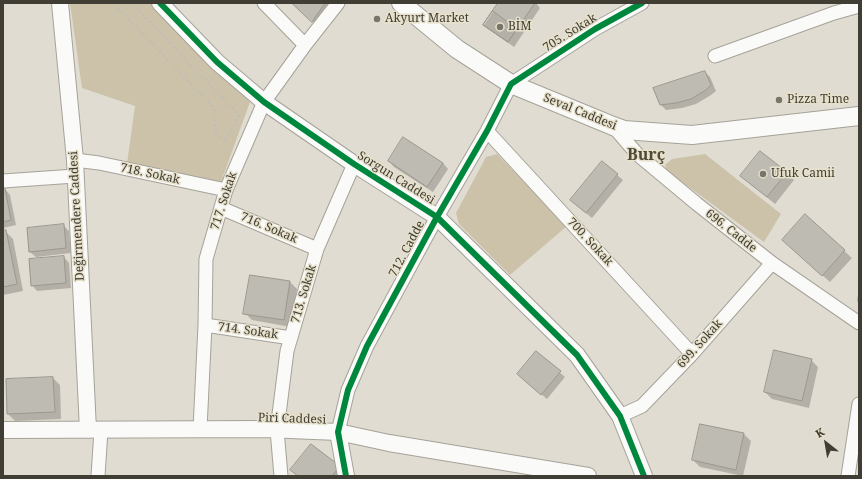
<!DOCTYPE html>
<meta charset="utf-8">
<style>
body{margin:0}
#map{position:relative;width:862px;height:479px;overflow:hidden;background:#e1dcd1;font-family:"Noto Serif",serif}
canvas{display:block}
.frame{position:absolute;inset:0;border:4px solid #3f3d34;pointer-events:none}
.north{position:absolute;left:806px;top:423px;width:40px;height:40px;-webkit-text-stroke:3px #e7e0cb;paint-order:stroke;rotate:329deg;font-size:11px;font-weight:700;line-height:16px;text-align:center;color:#3f3d34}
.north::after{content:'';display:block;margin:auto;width:14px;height:18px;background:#3f3d34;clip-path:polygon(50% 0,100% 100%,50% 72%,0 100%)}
</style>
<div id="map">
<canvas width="862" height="479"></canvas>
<div class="frame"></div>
<div class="north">K</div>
</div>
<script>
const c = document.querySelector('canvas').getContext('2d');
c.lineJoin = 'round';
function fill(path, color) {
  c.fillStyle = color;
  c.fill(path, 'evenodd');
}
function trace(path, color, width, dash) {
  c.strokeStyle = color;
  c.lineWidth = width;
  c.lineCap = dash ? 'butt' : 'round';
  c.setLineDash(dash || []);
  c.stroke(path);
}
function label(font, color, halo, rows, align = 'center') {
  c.font = font + ' "Noto Serif",serif';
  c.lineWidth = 3;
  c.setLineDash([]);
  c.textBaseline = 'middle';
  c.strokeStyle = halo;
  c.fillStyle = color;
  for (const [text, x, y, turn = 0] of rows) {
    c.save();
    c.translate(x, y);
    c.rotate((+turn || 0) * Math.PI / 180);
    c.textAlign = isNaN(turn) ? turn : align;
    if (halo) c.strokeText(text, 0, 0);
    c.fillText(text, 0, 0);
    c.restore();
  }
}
const green = new Path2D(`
 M70,3H152L250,102L221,182L127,164L135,106L82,88Z
 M497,154L567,226L510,275L459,224L456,213L486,157Z
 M705,154L781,214L764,242L667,171L665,165L672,159Z`);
const shadow = new Path2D(`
 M293,3H342L322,31Z
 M499,3H536L540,8L514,47L490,30L484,25Z
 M705,72L710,77L716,91L711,95L696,104L682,108L666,110L660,104Z
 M760,152L794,180L775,204L741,176Z
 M389,161L443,163L448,169L433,192L394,167Z
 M602,162L623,180L592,218L576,205Z
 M5,189L10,195L16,225L3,228V190Z
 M806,216L852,258L830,282L791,247Z
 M64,226L69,231L71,253L36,257L30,252Z
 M3,232H6L13,239L23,291L3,295Z
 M64,257L69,263L71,288L37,291L32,285Z
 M251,276L290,282L297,289L291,327L252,320L245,313Z
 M859,287V303L857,301Z
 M536,352L565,377L547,399L523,379Z
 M811,360L818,367L809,408L772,399L765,392Z
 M53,378L60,385L61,419L15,421L8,414Z
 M744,434L751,441L743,476L700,467L693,460Z
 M311,445L345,476H298Z`);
const building = new Path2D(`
 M292,3H325L312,22Z
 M498,3H535L508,42L483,25Z
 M493,11L517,29L508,42L483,25Z
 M705,71L711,85L706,90L691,99L676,103L660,105L653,88Z
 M403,137L443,163L427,187L388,161Z
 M760,151L787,172L767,197L740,176Z
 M602,161L618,174L586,213L570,200Z
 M5,188L11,220L3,222V189Z
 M805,214L845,250L822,276L782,240Z
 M64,224L66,248L29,252L27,228Z
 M6,230L17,284L3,287V231Z
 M64,256L66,283L31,286L29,259Z
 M250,275L290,281L284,320L243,314Z
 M774,350L812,359L802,401L764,392Z
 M536,351L561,371L541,395L517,374Z
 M53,377L55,412L7,414L6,379Z
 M700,424L744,433L736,470L692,460Z
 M311,444L340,466L332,476H298L290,470Z`);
const path = new Path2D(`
 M118,3V8L214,108L216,136L226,141L239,115L132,3`);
const minor = new Path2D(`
 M264,3L305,45
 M715,56L834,13L859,6
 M613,126L637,154L697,204L772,263L859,323
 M487,131L692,354
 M75,160L99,163L226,190
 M3,181L75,176
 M221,208L317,249
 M205,325L291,338
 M620,416L642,406L692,354L772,263
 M200,429L205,325L206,259L226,190L264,102L305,45L338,3
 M338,432L348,390L367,346L437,217L487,131L511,84L595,29L642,3
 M98,476L101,430
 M281,476L277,430L287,351L317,249L354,164
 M848,476L859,404`);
const tertiary = new Path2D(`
 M60,3L75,160L88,430
 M160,3L217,62L264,102L354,164L437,217L577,355L620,416L644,476
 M3,430L266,429L338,432L389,443L588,476
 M338,432L346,476`);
const secondary = new Path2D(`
 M401,3L457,49L511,84L613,126L624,130L692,135L859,116`);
const cycleway = new Path2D(`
 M160,3L217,62L264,102L354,164L437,217L577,355L620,416L644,476
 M346,476L338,432L348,390L367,346L437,217L487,131L511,84L595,29L642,3`);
const markers = [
 [377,19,4,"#78756b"],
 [500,27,4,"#78756b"],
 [779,100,4,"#78756b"],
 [763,174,4,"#78756b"]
];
const poiNames = [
 ["Akyurt Market",385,19],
 ["BİM",508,27],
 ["Pizza Time",787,100],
 ["Ufuk Camii",771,174]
];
const streetNames = [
 ["705. Sokak",570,33,-32],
 ["Seval Caddesi",580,112,22],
 ["718. Sokak",150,174,12],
 ["Sorgun Caddesi",396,178,32],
 ["717. Sokak",224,201,-72],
 ["Değirmendere Caddesi",77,216,-93],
 ["716. Sokak",269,228,23],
 ["696. Cadde",731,231,38],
 ["700. Sokak",590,242,47],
 ["712. Cadde",407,249,-62],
 ["713. Sokak",304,294,-73],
 ["714. Sokak",248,331,8],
 ["699. Sokak",700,344,-48],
 ["Piri Caddesi",292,419,2]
];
const districtNames = [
 ["Burç",646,155]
];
fill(green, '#cbc2a9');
fill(shadow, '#0003');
fill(building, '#bebbb2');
trace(building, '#9a978e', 1);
trace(minor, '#a5a299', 15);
trace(tertiary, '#a5a299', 18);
trace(secondary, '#a5a299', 20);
trace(path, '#bebdb8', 2, [2, 3]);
trace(minor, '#fafaf8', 13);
trace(tertiary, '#fafaf8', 16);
trace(secondary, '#fafaf8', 18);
trace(cycleway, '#00873e', 6);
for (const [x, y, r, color] of markers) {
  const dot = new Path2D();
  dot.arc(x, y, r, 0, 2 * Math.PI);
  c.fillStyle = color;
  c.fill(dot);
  trace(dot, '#e7e0cb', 1.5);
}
label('12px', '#3f3d34', '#e7e0cb', poiNames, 'left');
label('12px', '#3f3d34', '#e7e0cb', streetNames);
label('bold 16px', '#4f4a38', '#e7e0cb', districtNames);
</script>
